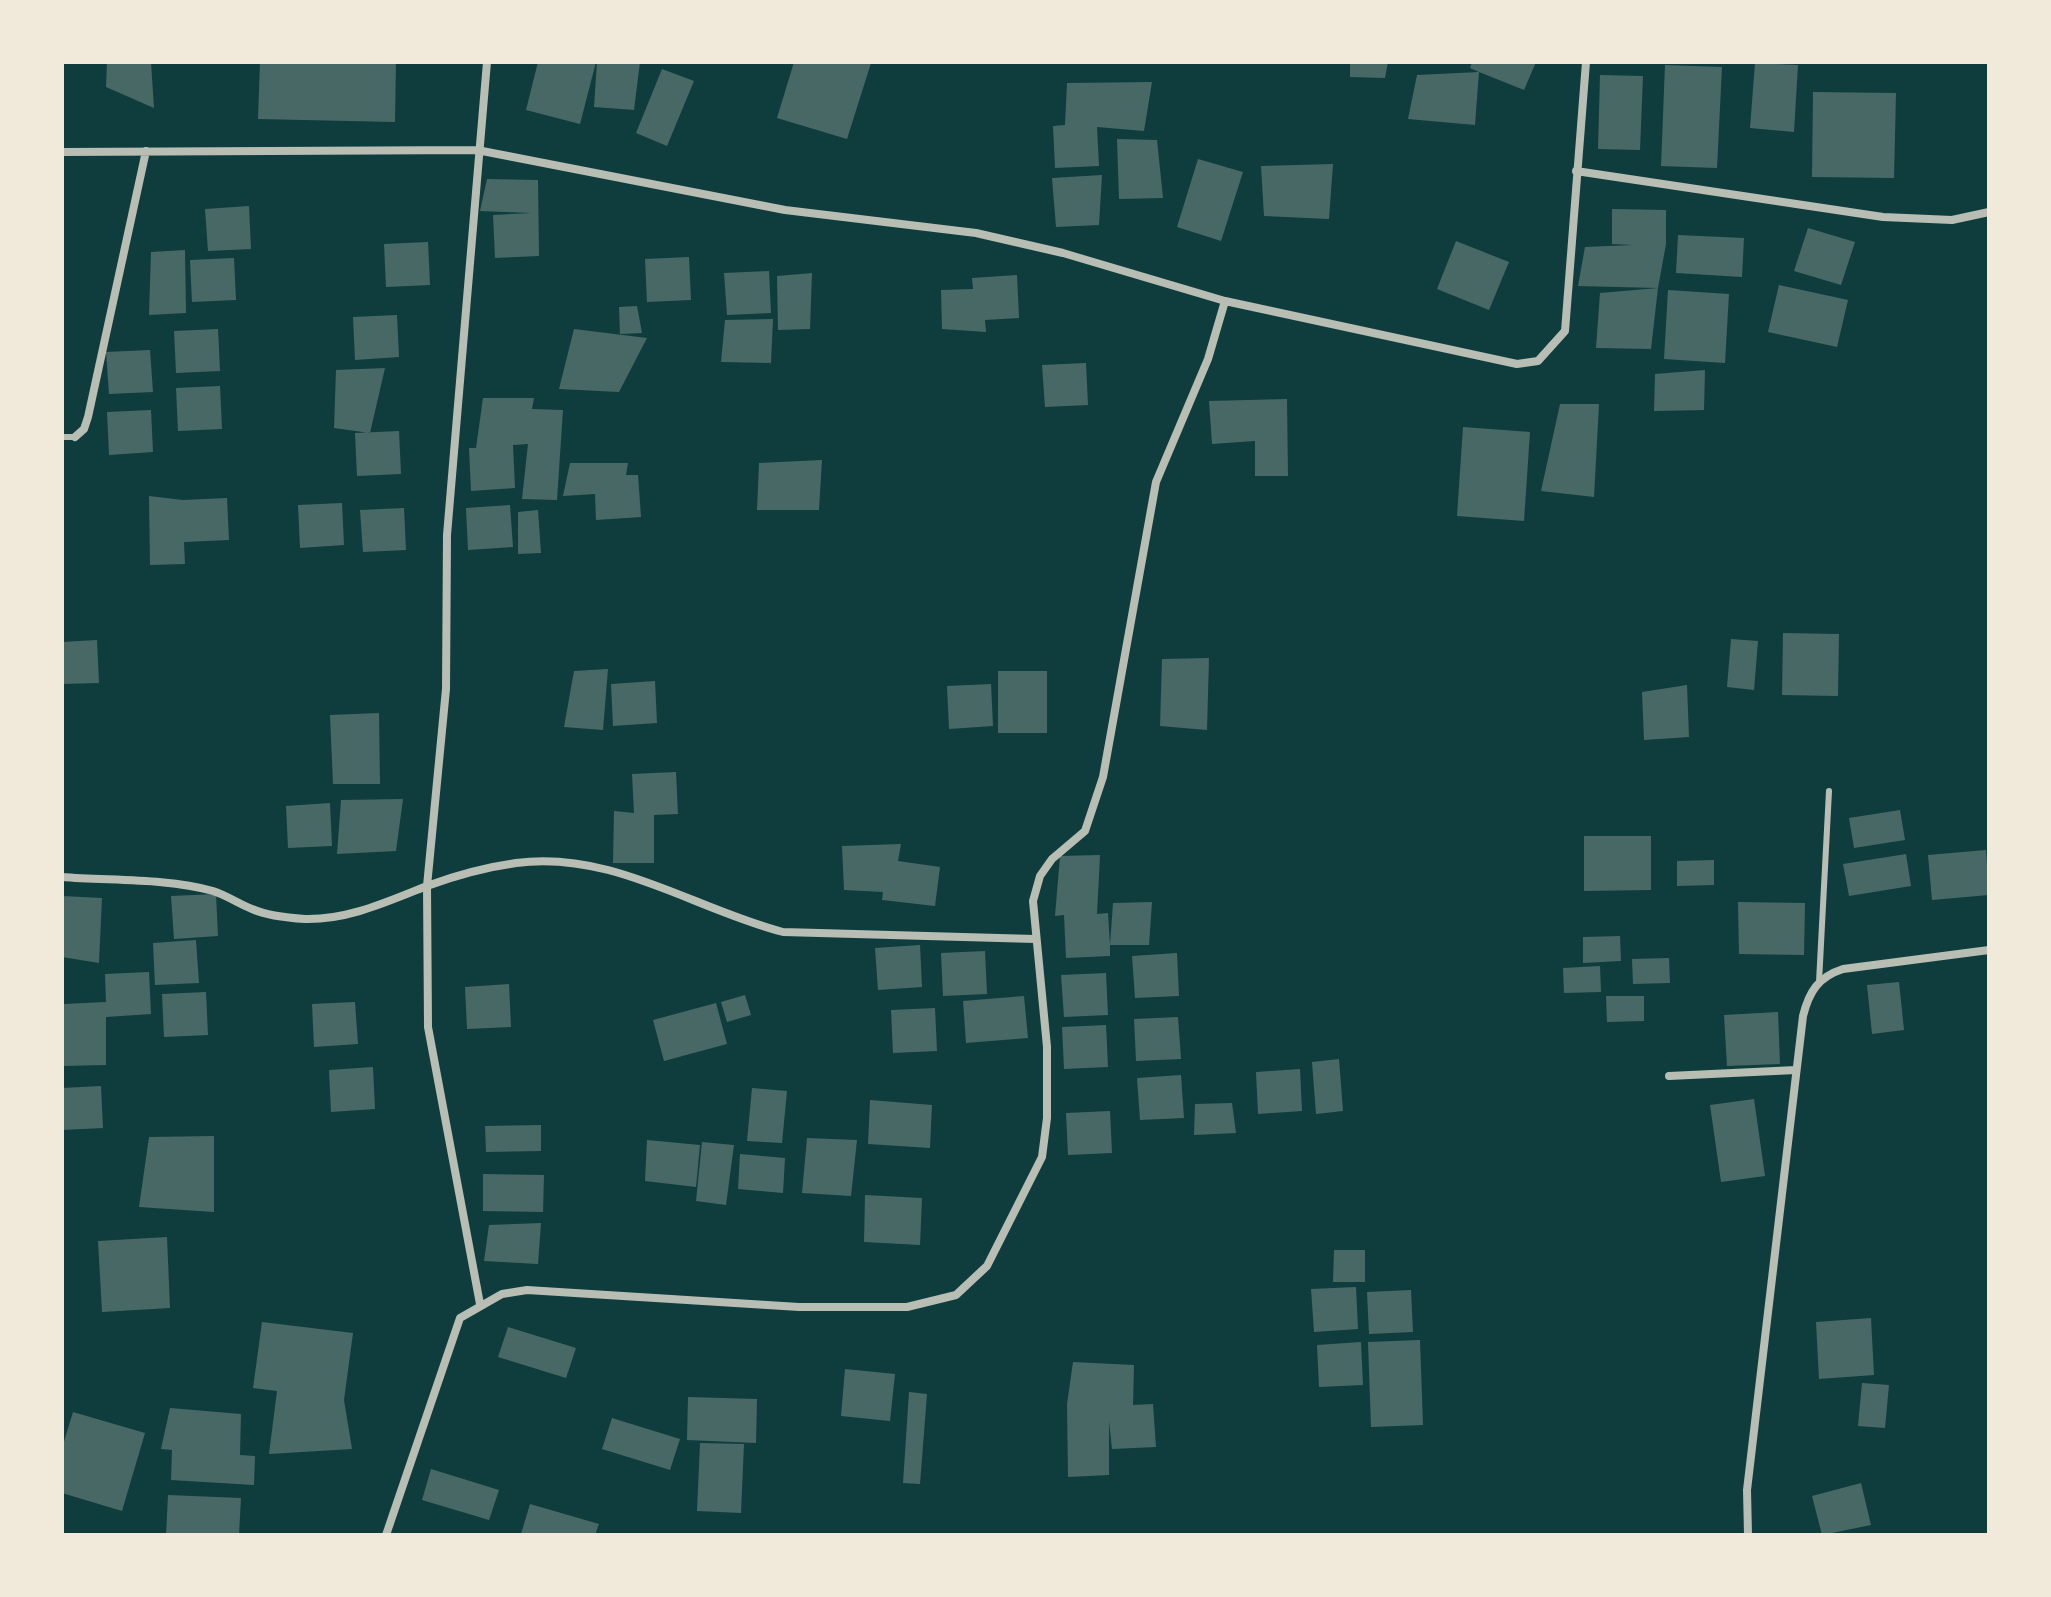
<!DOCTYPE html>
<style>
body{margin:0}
#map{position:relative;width:2051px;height:1597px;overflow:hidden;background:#0f3d3e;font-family:"Noto Sans",sans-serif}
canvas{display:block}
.frame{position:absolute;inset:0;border:64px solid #f1e9da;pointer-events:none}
</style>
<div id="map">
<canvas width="2051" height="1597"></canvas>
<div class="frame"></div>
</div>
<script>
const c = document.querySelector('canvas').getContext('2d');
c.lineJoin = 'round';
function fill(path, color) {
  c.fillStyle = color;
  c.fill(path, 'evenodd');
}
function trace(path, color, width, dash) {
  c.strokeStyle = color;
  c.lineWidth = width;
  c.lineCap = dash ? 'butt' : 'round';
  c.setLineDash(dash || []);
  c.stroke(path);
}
const building = new Path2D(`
 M107,62H151L154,108L106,87Z
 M260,62H396L395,122L258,119Z
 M538,62H596L580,124L526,110Z
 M597,62H640L634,110L594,107Z
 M794,62L871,63L847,139L777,118Z
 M1350,62H1388L1385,78L1350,77Z
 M1472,62H1536L1524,90L1479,72L1475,125L1408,119L1417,75L1479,72L1470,68Z
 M1755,63L1798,65L1794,132L1750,128Z
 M1665,65L1722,67L1717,168L1661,166Z
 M662,69L694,81L667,146L636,133Z
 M1600,75L1643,76L1640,150L1598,149Z
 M1152,82L1144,131L1097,127L1099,166L1055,168L1053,126L1065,125L1067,83Z
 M1813,92L1896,93L1894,178L1812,177Z
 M1117,139L1157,140L1163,198L1119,199Z
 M1198,159L1243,172L1221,241L1177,227Z
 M1333,164L1329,219L1264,216L1261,166Z
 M1102,175L1099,225L1056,227L1052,178Z
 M487,179L538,180L539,256L495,258L493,215L531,213L480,211Z
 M249,206L251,249L208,251L205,209Z
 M1612,209L1666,210V244L1658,288L1578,286L1585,247L1633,245L1612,244Z
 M1808,228L1855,242L1841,285L1794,271Z
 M1678,235L1744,238L1742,277L1676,273Z
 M1456,241L1509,262L1489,310L1437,289Z
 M428,242L430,285L386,287L384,244Z
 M185,250L186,313L149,315L151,252Z
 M689,257L691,300L647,302L645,259Z
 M234,258L236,300L192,302L190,260Z
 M769,271L771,313L727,315L724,273Z
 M812,273L810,329L778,330L777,276Z
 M1017,275L1019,318L985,320L986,332L942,329L941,290L973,289L972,278Z
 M1779,285L1848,300L1837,347L1768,332Z
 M1658,288L1651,349L1596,348L1600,293Z
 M1668,290L1729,294L1725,363L1664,359Z
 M637,306L642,333L620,334L619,307Z
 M397,315L399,357L355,360L353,317Z
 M773,319L771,363L721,362L725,320Z
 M218,329L220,371L176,373L174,331Z
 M574,329L647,338L619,392L559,389Z
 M150,350L153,392L109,394L106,352Z
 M1086,363L1088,405L1045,407L1042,365Z
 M385,368L370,433L334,428L336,370Z
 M1705,370L1704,410L1654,411L1655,374Z
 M220,386L222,429L178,431L176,388Z
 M483,398H534L532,409L563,410L557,500L522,499L528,444L513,445L515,488L471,491L469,448H476Z
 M1287,399L1288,476H1255V441L1212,444L1209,401Z
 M1560,404H1599L1594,497L1541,491Z
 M151,410L153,452L109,455L107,412Z
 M1463,427L1530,432L1524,521L1457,516Z
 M399,431L401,474L357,476L355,433Z
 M822,460L819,510H757L759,463Z
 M570,463H628L626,475H638L641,517L596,520L595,494L563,496Z
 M149,496L183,500L227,498L229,540L184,542L185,564L150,565Z
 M342,503L344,545L300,548L298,505Z
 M510,505L513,547L468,550L466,508Z
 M404,508L406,550L363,552L360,510Z
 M538,510L541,553L518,554V512Z
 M1783,633L1839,634L1838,696L1782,695Z
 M1731,639L1758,641L1754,690L1727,687Z
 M97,640L99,683L62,684V642Z
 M1209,658L1207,730L1160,726L1162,659Z
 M608,669L603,730L564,727L574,671Z
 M998,671H1047V733H998Z
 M655,681L657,723L613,726L611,684Z
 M991,684L993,726L949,729L947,686Z
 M1687,685L1689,737L1644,740L1642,692Z
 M379,713L380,784H333L330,715Z
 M676,772L678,814L654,815V863H613L614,811L634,813L632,774Z
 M403,799L396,851L337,854L341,800Z
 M330,803L332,846L288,848L286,806Z
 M1900,810L1905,840L1854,848L1849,818Z
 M1584,836H1651V890L1584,891Z
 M901,844L898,861L940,867L935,906L882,900L883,892L844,890L842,846Z
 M1986,850L1989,895L1932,900L1928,855Z
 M1906,854L1911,886L1849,896L1843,864Z
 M1100,855L1097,914L1108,913L1110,945L1113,903L1152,902L1149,945H1110V956L1066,958L1064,915L1055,916L1060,856Z
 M1714,860V885L1677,886V861Z
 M216,894L218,936L174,939L171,896Z
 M62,896L102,898L99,963L62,957Z
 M1738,902L1805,903L1804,955L1739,954Z
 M1620,936L1621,961L1583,963V937Z
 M196,940L199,983L155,985L153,943Z
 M920,945L922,987L878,990L875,948Z
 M985,951L987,994L943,996L941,953Z
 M1177,953L1179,996L1135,998L1132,956Z
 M1669,958L1670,983L1633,984L1632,959Z
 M1600,966L1601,992L1564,993L1563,968Z
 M149,972L151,1014L106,1017V1065L62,1066L64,1004L106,1002L105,974Z
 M1106,973L1108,1015L1064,1017L1061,975Z
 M1899,982L1904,1030L1872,1034L1867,985Z
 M509,984L511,1027L467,1029L465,987Z
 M206,992L208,1035L164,1037L162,994Z
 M745,995L751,1015L727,1022L721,1002Z
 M1024,996L1028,1038L966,1043L963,1001Z
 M1606,996H1644V1021L1607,1022Z
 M355,1002L358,1044L314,1047L312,1004Z
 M716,1003L727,1044L664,1061L653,1020Z
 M935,1008L937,1051L893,1053L891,1010Z
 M1778,1012L1780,1064L1727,1066L1724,1015Z
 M1178,1017L1181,1059L1136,1061L1134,1019Z
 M1106,1025L1108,1067L1064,1069L1062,1027Z
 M1339,1059L1343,1111L1316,1114L1312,1062Z
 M373,1067L375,1109L331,1112L329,1070Z
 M1300,1069L1302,1111L1258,1114L1256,1072Z
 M1181,1075L1184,1118L1140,1120L1137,1078Z
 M101,1086L103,1128L62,1130V1088Z
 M752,1088L787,1091L782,1143L747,1141Z
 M1754,1099L1765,1176L1721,1182L1710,1105Z
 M870,1100L932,1105L930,1148L868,1144Z
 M1232,1103L1236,1133L1194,1135L1195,1104Z
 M1110,1111L1112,1153L1068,1155L1066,1113Z
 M541,1125V1151L486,1152L485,1126Z
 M214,1136V1212L139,1207L149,1137Z
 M807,1138L857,1140L851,1196L802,1193Z
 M647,1140L700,1145L696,1187L645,1181Z
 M702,1142L734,1145L726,1205L696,1201Z
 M740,1154L785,1158L783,1193L738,1189Z
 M483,1174L544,1175L543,1212L483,1211Z
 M865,1195L922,1198L920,1245L864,1242Z
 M541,1223L538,1264L484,1261L489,1225Z
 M167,1237L170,1308L102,1312L98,1241Z
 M1334,1250H1365V1282H1333Z
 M1356,1287L1358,1329L1314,1332L1311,1289Z
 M1411,1290L1413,1332L1369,1334L1367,1292Z
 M1871,1318L1874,1375L1819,1379L1816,1322Z
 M262,1322L353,1333L344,1400L352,1449L269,1454L277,1391L253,1388Z
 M508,1327L576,1348L566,1378L498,1357Z
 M1420,1340L1423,1425L1371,1427L1368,1342Z
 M1361,1342L1363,1385L1319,1387L1317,1345Z
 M1073,1362L1134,1365L1133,1405L1153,1404L1156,1447L1112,1449L1109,1421V1475L1068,1477L1067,1404Z
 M845,1369L895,1374L890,1421L841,1416Z
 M1862,1383L1889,1385L1885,1428L1858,1426Z
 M909,1392L927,1394L920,1484L903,1483Z
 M688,1397L757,1399L756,1443L687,1440Z
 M170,1408L241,1414L240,1455L255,1456L254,1485L171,1480L172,1450L161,1449Z
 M73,1412L145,1433L122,1511L62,1493V1448Z
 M612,1418L680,1439L670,1470L602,1449Z
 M700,1443L744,1444L741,1513L697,1511Z
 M431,1469L499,1490L489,1520L422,1500Z
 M1861,1483L1871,1525L1822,1535L1812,1496Z
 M168,1495L241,1498L239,1535H166Z
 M530,1504L599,1524L595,1535L521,1534Z`);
const service = new Path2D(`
 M62,437H75
 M1819,982L1829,791`);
const minor = new Path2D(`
 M62,152L477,150L785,210L976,233L1063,253L1225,301L1517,364L1538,361L1565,331L1586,62
 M1576,171L1883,217L1952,220L1989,212
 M75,437L84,429L88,417L146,151
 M62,877C111,881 165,878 213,891C226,895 239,904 252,909C266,915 289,918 305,919C349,920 388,901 427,886C454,876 488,867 516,863C612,850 694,909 783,932L1035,939
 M1669,1076L1796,1070
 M480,1304L428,1027L427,886L446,689L447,535L487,62
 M386,1535L460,1318L502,1294L527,1290L799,1307H907L956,1295L987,1266L1042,1157L1047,1118V1047L1033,901L1040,876L1052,859L1085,831L1103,777L1156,482L1208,359L1225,301
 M1748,1535L1747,1490L1803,1016C1809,992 1818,977 1843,969L1989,950`);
fill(building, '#486865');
trace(service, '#b8beb3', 6);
trace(minor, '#b8beb3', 8);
</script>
